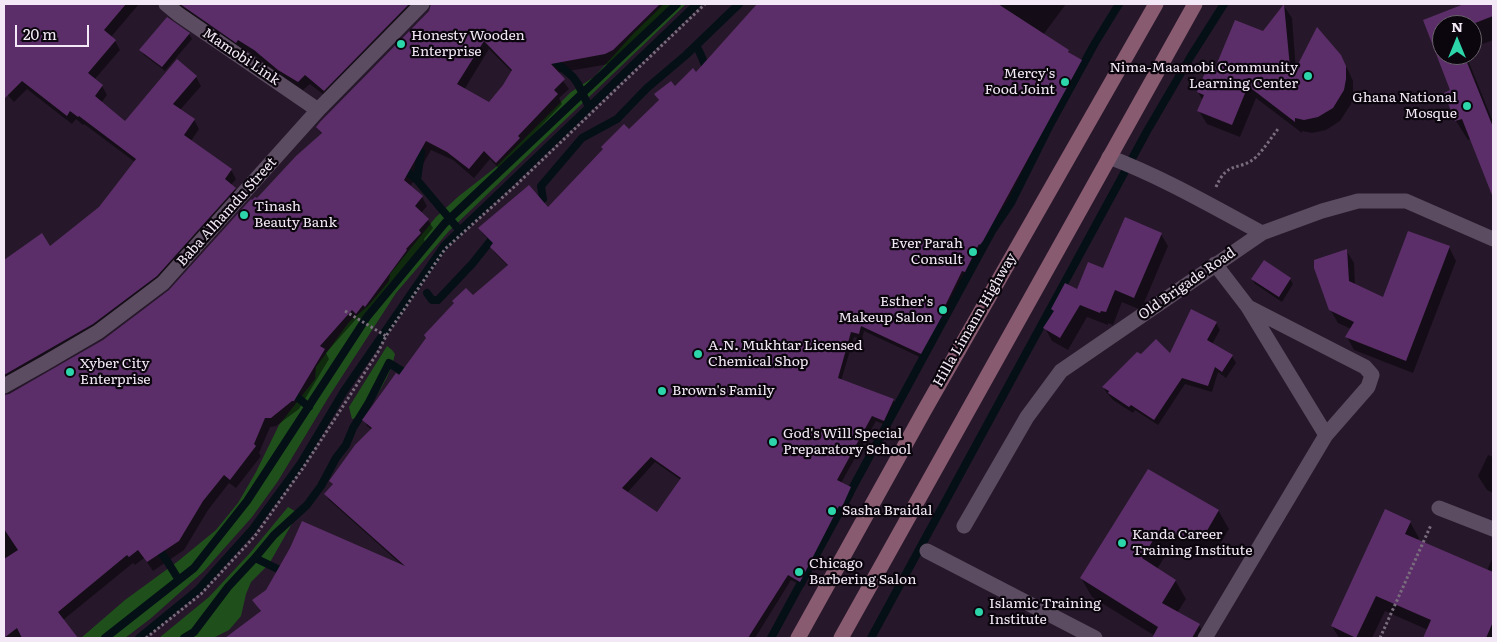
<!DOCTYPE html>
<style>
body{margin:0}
#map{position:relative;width:1497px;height:642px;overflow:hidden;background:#26182a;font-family:Literata,serif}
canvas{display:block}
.frame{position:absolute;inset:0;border:5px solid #f3e9f6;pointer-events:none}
.north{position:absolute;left:1432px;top:15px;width:50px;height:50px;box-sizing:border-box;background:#0b060d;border:1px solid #68616a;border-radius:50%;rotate:0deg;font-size:14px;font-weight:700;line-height:20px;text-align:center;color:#f3e9f6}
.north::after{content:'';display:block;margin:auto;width:18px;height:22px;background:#2dd5ab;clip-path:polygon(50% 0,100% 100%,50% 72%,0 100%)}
.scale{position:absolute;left:15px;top:25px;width:74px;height:22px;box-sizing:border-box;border:2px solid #f3e9f6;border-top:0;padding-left:6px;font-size:15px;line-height:18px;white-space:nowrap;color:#f3e9f6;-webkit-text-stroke:4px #0b060d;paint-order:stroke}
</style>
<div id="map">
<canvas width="1497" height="642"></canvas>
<div class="frame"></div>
<div class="north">N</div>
<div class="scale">20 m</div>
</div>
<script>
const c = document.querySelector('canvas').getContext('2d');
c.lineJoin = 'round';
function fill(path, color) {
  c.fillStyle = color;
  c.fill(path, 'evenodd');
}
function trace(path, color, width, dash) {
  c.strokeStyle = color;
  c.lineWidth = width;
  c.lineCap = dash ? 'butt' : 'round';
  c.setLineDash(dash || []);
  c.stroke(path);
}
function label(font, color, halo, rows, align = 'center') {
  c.font = font + ' Literata,serif';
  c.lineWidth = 4.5;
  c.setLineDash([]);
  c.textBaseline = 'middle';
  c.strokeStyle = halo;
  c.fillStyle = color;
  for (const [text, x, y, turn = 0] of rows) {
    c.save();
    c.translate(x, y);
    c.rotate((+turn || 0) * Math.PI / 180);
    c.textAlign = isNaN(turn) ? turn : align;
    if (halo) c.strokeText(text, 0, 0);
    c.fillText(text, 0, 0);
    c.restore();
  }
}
const green = new Path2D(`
 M664,4H686L449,231L396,293L328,398L278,481L252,517L204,571L150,619L125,638H81L125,600L177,562L216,530L238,503L256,472L279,425L315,379L316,367L349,322L369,305L389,281L390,274L436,217L459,196L496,167L571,92L594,77L634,33Z
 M387,346L392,350L395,354C390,378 376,396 363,416L352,419L349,407Z
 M288,507L298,513L269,564L251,582L246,594L241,616L229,630L213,638H159L209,597L250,553Z`);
const shadow = new Path2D(`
 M9,4H139L111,37L115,41L120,50L94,80L102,86L107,95L101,103L126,123L196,77L201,86L180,110L194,120L199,129L191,141L231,170L236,179L231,185L235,188L240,197L161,285L4,387V262L42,235L50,248L100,208L135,162L84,124L83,125L76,119L72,124L27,89L14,102L4,91V9Z
 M174,4H425L329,99L310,84L303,90L285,78L244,48L242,51Z
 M431,4H674L618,59L609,64L557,73L569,89L559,98L562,104L523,145L524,148L501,171L490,159L474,178L453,160L431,150L410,187L422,197L427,206L421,213L428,220L433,228L424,239L425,243L411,259V260L370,315L368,314L362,322L357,318L326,353L329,359L299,409L276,426L270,427L259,453L261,456L236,488L229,483L208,510L184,550L153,571L144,558L135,565L133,563L63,620L76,638H4V396L104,341L170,291L257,200L322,135L317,128L430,11L432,5ZM489,49L512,72L504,86L490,104L464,90Z
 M761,4H1066L1043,35L1068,51L1070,54L1081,61L1084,67L986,247L984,250L982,249L968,278L965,276L948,311L949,314L924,359L864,331L862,339L854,337L841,381L893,400L897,406L887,426L876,421L841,483L850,488L854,494L845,512L842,511L804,587L791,580L755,638H227L261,612L254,600L403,566L329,500L325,494L333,485L331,481L372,430L367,426L364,420L400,377L473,297L508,266L495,253L491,247L494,245L483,234L479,228L548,208L659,101L656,95L675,88L696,74ZM655,462L681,480L657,514L627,493Z
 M1467,4H1493V40L1472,48V25H1442V55H1466L1493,122V194L1471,139L1468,140L1456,121L1446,94L1452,91L1424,20Z
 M1284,6L1292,18L1296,71L1340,56L1348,70L1353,81V93L1351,104L1340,121L1326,130L1312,133L1302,131V133L1256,98L1240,137L1207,124L1199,111L1203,101L1198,92L1214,75L1263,33Z
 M189,34L192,39L165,71L144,55L141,50Z
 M1161,234L1168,246L1141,310L1122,302L1113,325L1108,323V325L1087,317L1068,350L1052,341L1045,328L1054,312L1052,309L1104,270Z
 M1449,247L1456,261L1413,373L1354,350L1347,337L1351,329L1338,323L1330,309L1346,250L1354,263L1355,285L1384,299Z
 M1252,279H1290L1293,284L1282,302L1255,284Z
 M1216,323L1220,330L1212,344L1232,356L1236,363L1226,378L1218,372L1212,392L1185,384L1158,425L1135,410L1133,413L1113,400L1107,393L1103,387L1141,356L1170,355Z
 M1488,455L1493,457V493L1487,490L1478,476Z
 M1149,470L1218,510L1229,529L1211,559L1197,550L1193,556L1173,544L1157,569L1175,580L1186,599L1177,613L1199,625L1206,638H1154L1155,636L1092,597L1081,578Z
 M1410,522L1419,538L1418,540L1487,571L1492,559H1493V638H1424L1428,630L1385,611L1372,638H1339L1332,626Z`);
const stream = new Path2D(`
 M696,46C702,54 703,64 709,72
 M550,57L573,77L578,84L589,107
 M402,167L417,180L460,231
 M417,180L421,152
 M533,206L543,199L541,186L582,138L617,119L647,88L686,55L739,4
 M427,293L432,300H438L472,264L496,234
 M290,391L309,407
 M156,546C165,556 171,568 179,580
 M255,558L286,573
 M105,638L194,568L247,501L367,317L445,223L677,4
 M139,638L199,589L252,530L301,463L344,391L444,246L697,4
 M184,638L194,632L228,587L255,558L274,535L307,505L321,486L336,458L346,445L353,428L369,402L389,363L410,376
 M771,638L992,231L1011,203L1051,123L1095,43L1119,4
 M871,638L1147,131L1191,56L1224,4`);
const building = new Path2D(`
 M4,4H126L104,30L116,40L88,73L103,85L95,96L125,121L177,59L197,76L173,104L195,119L184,135L232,169L225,179L236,188L157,276L93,324L4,375V260L42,233L50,246L99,207L136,159L79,116L78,117L70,111L67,116L22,81L4,99Z
 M180,4H409L324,91L305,75L298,82L278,70L254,50L238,40L236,43Z
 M431,4H660L613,50L605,54L551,64L565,79L554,90L558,94L518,136L520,138L496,163L484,151L469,169L447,152L426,141L404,180L423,196L415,206L429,219L419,230L421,233L406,249L407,250L365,307L363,305L356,314L352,310L320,346L325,349L294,401H292L271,418H265L254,444L256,446L230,480L224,475L203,501L179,541L147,562L138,550L129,557L127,555L58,612L78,638H22L17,628L4,638V559L18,550L4,529V395L9,394L103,340L169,290L251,199L252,200L255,197L257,198L296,156L322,133L316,127L320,122L429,11ZM484,41L512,70L503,85L489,102L457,84Z
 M757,4H998L1069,50L1068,52L1082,60L983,241L980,245L979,244L965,272L962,271L945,306L947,307L921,354L861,326L859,334L851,332L838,378L894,399L884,421L872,416L837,480L851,487L842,507L839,506L800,582L788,575L748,638H225L261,611L252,600L266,590L290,548L302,521L405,566L324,494L333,484L329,481L355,445L372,428L362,420L396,373L399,375L426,338L424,335L454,303L452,301L466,288L473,295L508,265L490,247L493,243L478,228L529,185L548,207L603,149L601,147L624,124L629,129L659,100L654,94L671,81L675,86L693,68L696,72ZM651,457L681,478L657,512L622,488Z
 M1284,4L1291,78L1317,27L1341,55L1346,66V79L1344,90L1333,108L1318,117L1304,120L1295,118V122L1248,86L1232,125L1197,111L1204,95L1197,92L1206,70L1213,73L1235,20L1263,31Z
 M1464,4H1493V16L1470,25H1442V55H1464L1493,127V195H1492L1462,119L1455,121L1444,93L1450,90L1423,20Z
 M167,17L190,33L162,67L139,50Z
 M1125,217L1162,233L1134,298L1115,290L1106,312L1101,311L1100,313L1080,305L1060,338L1043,328L1054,311L1051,309L1065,283L1077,289L1088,262L1103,268Z
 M1408,231L1450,246L1406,361L1345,337L1354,322L1329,310L1314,268V260L1347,249L1349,281L1383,297Z
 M1264,260L1291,278L1279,297L1251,279Z
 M1191,309L1217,322L1207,340L1233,355L1222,372L1215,367L1208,386L1182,378L1154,420L1131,405L1129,407L1108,393L1109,391L1102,387L1137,352L1141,354L1156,339L1170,353Z
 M1148,469L1219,510L1201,541L1186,532L1183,539L1162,526L1142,558L1176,580L1162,603L1200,624L1192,638H1152L1158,627L1080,578Z
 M1385,509L1411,521L1405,534L1493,572V622L1486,638H1423L1431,620L1376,596L1356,638L1331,626Z`);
const path = new Path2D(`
 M1216,187C1228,159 1240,172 1256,157C1264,149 1271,138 1278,129
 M345,311L386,336
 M146,638L201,594L255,536L303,468L378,352L386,336L445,249L514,187L705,4
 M1380,638L1431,525`);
const service = new Path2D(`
 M1248,307L1365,367L1372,375L1368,387L1326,435
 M1439,508L1493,529
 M927,551L1095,638
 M1205,638L1326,435L1248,307L1215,264`);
const minor = new Path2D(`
 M166,4L178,14L318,110
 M1109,157C1162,177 1212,206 1262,233
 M4,386L45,363L98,332L163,283L318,110L422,4
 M964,526L1027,417L1061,371L1262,233L1322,211L1358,201H1406L1493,239`);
const secondary = new Path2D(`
 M798,638L924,411L1156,4
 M841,638L1195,4`);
const markers = [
 [401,44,5,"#2dd5ab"],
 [1308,76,5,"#2dd5ab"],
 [1065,82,5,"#2dd5ab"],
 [1467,106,5,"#2dd5ab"],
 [244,215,5,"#2dd5ab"],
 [973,252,5,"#2dd5ab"],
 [943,310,5,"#2dd5ab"],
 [698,354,5,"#2dd5ab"],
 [70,372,5,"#2dd5ab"],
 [662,391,5,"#2dd5ab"],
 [773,442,5,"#2dd5ab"],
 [832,511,5,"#2dd5ab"],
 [1122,543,5,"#2dd5ab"],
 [799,572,5,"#2dd5ab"],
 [979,612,5,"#2dd5ab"]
];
const poiNames = [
 ["Honesty Wooden",411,36],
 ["Enterprise",411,52],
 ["Nima-Maamobi Community",1298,68,"right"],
 ["Learning Center",1298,84,"right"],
 ["Mercy's",1055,74,"right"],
 ["Food Joint",1055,90,"right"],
 ["Ghana National",1457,98,"right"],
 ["Mosque",1457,114,"right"],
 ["Tinash",254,207],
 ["Beauty Bank",254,223],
 ["Ever Parah",963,244,"right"],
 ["Consult",963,260,"right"],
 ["Esther's",933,302,"right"],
 ["Makeup Salon",933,318,"right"],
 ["A.N. Mukhtar Licensed",708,346],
 ["Chemical Shop",708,362],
 ["Xyber City",80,364],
 ["Enterprise",80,380],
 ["Brown's Family",672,391],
 ["God's Will Special",783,434],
 ["Preparatory School",783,450],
 ["Sasha Braidal",842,511],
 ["Kanda Career",1132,535],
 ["Training Institute",1132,551],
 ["Chicago",809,564],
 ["Barbering Salon",809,580],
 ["Islamic Training",989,604],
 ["Institute",989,620]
];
const streetNames = [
 ["Mamobi Link",241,57,34],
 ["Baba Alhamdu Street",227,212,-48],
 ["Old Brigade Road",1187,284,-35],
 ["Hilla Limann Highway",975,320,-60]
];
fill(green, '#1f501b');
fill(shadow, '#0007');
trace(stream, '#041015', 8);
fill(building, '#5c2e69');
trace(path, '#796d7d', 3, [2.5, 2.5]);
trace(service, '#5c4c61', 15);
trace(minor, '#5c4c61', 15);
trace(secondary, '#895b70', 15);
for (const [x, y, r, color] of markers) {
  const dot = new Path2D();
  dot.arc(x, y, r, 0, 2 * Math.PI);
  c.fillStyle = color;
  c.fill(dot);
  trace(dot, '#0b060d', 2);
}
label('14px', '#f3e9f6', '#0b060d', poiNames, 'left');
label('14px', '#f3e9f6', '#0b060d', streetNames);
</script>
